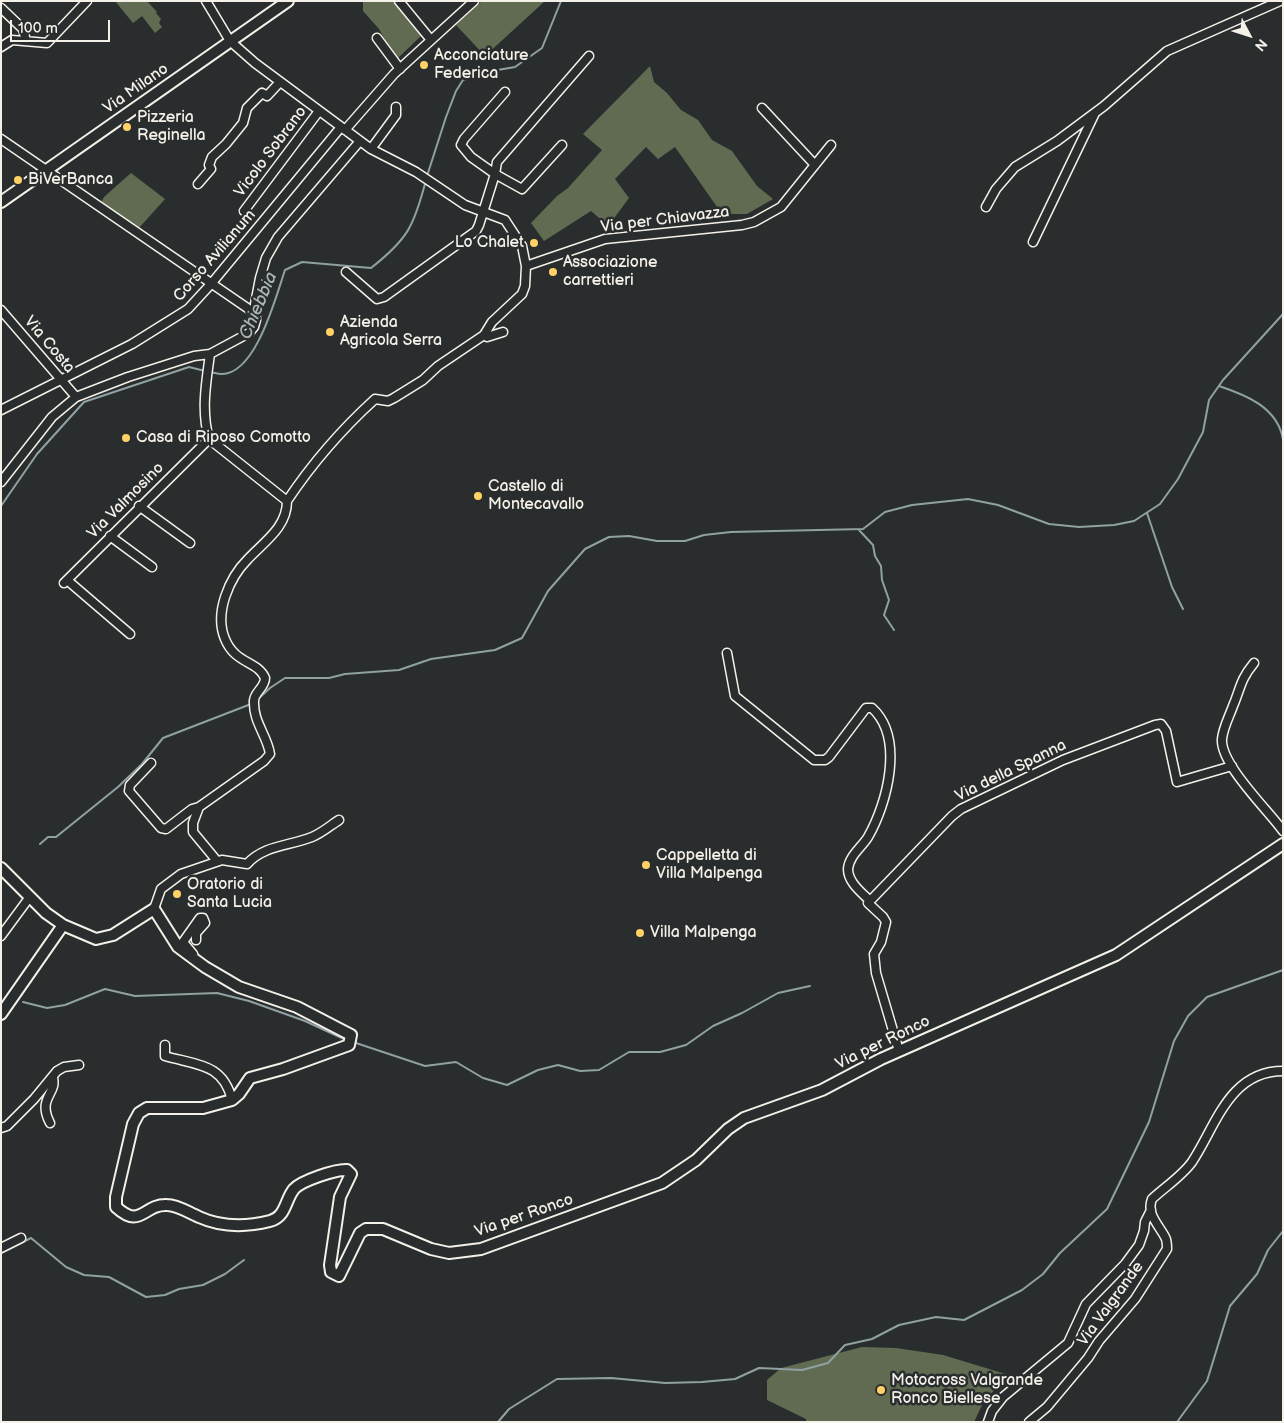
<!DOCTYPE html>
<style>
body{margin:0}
#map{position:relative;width:1284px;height:1423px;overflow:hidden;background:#2a2d2e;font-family:"Balsamiq Sans",sans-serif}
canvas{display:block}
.frame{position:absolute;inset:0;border:2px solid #f4f1e8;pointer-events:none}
.north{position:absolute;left:1224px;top:10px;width:50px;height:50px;-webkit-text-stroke:4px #2a2d2e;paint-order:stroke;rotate:130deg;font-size:14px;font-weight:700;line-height:20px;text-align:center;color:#f4f1e8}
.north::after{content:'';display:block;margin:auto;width:18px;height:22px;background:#f4f1e8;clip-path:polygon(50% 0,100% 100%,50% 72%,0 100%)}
.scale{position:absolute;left:10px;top:20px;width:100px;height:22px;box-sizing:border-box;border:2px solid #f4f1e8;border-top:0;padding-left:6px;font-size:15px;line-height:18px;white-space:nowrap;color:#f4f1e8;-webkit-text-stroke:4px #2a2d2e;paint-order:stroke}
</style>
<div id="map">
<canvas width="1284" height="1423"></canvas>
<div class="frame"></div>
<div class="north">N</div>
<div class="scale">100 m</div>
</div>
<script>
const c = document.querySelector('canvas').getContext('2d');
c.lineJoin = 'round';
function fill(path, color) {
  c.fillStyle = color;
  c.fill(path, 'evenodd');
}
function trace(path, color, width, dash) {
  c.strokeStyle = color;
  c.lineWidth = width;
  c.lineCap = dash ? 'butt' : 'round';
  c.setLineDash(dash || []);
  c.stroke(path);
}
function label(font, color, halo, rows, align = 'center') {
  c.font = font + ' "Balsamiq Sans",sans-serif';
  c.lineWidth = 5;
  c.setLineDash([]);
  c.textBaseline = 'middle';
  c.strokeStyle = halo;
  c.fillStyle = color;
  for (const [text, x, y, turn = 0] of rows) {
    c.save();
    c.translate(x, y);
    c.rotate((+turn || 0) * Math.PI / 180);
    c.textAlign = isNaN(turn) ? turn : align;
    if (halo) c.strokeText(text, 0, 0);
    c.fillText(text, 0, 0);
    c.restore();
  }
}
const green = new Path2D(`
 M115,1H147L157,12L156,13L161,19L159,23L162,27L155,33L142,16L133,23Z
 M363,1H394L423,34L396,60L379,29L363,11Z
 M482,1H545L485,56L456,25Z
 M650,66L654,82L667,93L681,110L698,120L712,140L732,151L757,186L773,199L747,214H722L675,147L658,159L646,147L615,179L629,198L612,221L606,224L591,211L544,241L531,223L557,196L568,188L602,150L583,134Z
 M131,173L165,199L139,228L101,203L104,197Z
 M862,1347L896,1348L943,1355L1009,1375L984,1401L974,1422H806V1419L767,1400V1380L781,1368Z`);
const stream = new Path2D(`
 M427,176L446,117L456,91L463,80L492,71L515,67L542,48L561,1
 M209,372C213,372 217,374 221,374C256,375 276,296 285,270L302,262L371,268C408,239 414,226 426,180
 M1219,386C1246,395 1277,407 1283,439
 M1,506L37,454L84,402L189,367L205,371
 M1147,513L1172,587L1183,609
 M859,530L873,545L875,556L881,566L882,580L889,600L884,615L894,630
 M256,701L270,688L285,678H329L345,674L399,670L431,659L495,650L522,638L548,591L570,566L585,549L609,537L629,536L657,541H685L704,535L731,532L863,529L885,512L912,505L968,499L998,505L1049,524L1079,527L1114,525L1134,521L1160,504L1178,479L1203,432L1209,400L1223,380L1283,314
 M40,844L48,837H56L118,787L142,764L163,738L251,704
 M1,879L3,877
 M23,1002L47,1008L65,1005L105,989L135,996L217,993L249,1001L305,1021L346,1040
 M353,1042L425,1066L456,1062L483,1078L507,1085L538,1070L558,1065L580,1071L599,1070L629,1052H660L686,1045L713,1026L742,1013L778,993L810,986
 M1,1253L31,1238L66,1267L84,1275L109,1277L146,1297L165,1295L179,1289L203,1285L225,1274L244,1260
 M498,1422L509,1409L557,1379L611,1378L665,1383L702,1382L735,1379L759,1368L802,1370L828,1363L845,1345L872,1339L899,1325L936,1317L964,1320L1022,1290L1043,1274L1060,1253L1107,1209L1149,1122L1174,1041L1188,1016L1207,997L1283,970
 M1177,1422L1207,1381L1230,1306L1257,1274L1268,1250L1283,1231`);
const street = new Path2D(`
 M206,1L230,41L255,63L371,149L416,172L465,205L505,220L522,246L526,266L525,286L522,294L492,322L484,335L438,366L423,380L394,398L388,401L375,399C341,430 313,462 287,501
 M399,1L431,40
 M1,8L23,29L26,41
 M377,38L400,69
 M1,47L12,40L47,43L87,1
 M505,92L464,139L461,145L471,157L495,174L497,162L589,56
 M762,108L815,165
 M345,130L394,74L474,1
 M1,139L256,314
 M371,149L396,115V107
 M198,184L211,169L209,165L212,157L226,144L243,123L247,108L262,93L267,96L280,82
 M986,207L996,189L1015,167L1057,141L1104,106L1167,51L1280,1
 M244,211L319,111
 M1033,242L1094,115
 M526,266L605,239L742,225L754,222L781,207L831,145
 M346,272L377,299L384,297L476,231L479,225L495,174L522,189L562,145
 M1,310L76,397
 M484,335L487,337L503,332
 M210,354C206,383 201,411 209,439L287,501
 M1,410L132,344L188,309L211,284L341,127
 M1,482L52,417L76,397L128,377L194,356L210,354L249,333L254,327L256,320L255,304L260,278L266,258L278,237L360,141
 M139,506L190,543
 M110,536L152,567
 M67,580L130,634
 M64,583L209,439
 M727,653L735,696L814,760H825L829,757L866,708H872C905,738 887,804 868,837C862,847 849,856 848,869C848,882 861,892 869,900
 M1254,663C1240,680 1241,687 1233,706C1229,717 1223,728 1222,739C1220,764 1268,810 1283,831
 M151,763L130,785L129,791L161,828L166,829L192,809L199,807
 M217,861L193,832V823L199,807L264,761L270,754C267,735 253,722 254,701C254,692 265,688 265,678C258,661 235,664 225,639C214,613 229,578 248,559C265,541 287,527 287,501
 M154,909L161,889L181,874L222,860L247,864C264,845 290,846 312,837C322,833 331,825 339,820
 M1,936L29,898
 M193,954L183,942L200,918H203L205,923L196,933V940
 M165,1045V1056C196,1065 223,1063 232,1100
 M899,1051L876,973L874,954L881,942L886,922L883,917L868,903L952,816L961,809L1063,760L1155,725L1161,724L1166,731L1177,782L1232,766
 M50,1123C37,1098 57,1094 53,1078
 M1,1128L7,1126L34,1099L57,1071L64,1067L79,1065
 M1,1248L21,1238
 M988,1422L992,1411L1003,1397L1068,1343L1086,1304L1125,1264L1139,1245L1144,1231L1145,1222L1151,1210
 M1029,1422L1047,1407L1088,1358L1099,1341L1135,1299L1167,1249C1167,1246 1167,1240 1165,1237C1159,1225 1146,1214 1152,1199C1165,1187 1182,1176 1192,1162C1216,1126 1229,1071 1283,1071`);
const secondary = new Path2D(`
 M1,202L288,1
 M1,868L46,913L63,925L96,939L113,935L154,909L178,947L205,967L239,987L297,1007L351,1035L349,1045L283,1069L250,1078L239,1094L232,1100L203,1108H147L139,1113L133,1124L116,1197V1207C141,1230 143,1204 167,1205C178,1205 189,1213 199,1217C221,1227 246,1227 270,1221C286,1217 285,1200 294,1189C301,1181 336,1169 347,1170L351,1174L340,1197L330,1265L331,1272L339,1276L360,1233L366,1229H383L431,1249L449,1253L481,1249L662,1183L696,1160L728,1129L744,1118L822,1090L881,1059L1116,955L1283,844
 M1,1014L63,925`);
const markers = [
 [424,65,5,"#ffd166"],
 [127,127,5,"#ffd166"],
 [18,180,5,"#ffd166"],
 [534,243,5,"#ffd166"],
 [553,272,5,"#ffd166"],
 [330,332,5,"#ffd166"],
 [126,438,5,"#ffd166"],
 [478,496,5,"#ffd166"],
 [646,865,5,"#ffd166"],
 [177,894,5,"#ffd166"],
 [640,933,5,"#ffd166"],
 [881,1390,5,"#ffd166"]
];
const poiNames = [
 ["Acconciature",434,56],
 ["Federica",434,74],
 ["Pizzeria",137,118],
 ["Reginella",137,136],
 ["BiVerBanca",28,180],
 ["Lo Chalet",524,243,"right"],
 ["Associazione",563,263],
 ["carrettieri",563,281],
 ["Azienda",340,323],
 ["Agricola Serra",340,341],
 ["Casa di Riposo Comotto",136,438],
 ["Castello di",488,487],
 ["Montecavallo",488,505],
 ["Cappelletta di",656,856],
 ["Villa Malpenga",656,874],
 ["Oratorio di",187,885],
 ["Santa Lucia",187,903],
 ["Villa Malpenga",650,933],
 ["Motocross Valgrande",891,1381],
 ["Ronco Biellese",891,1399]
];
const streetNames = [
 ["Via Milano",136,89,-35],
 ["Vicolo Sobrano",271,152,-53],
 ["Via per Chiavazza",665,220,-7],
 ["Corso Avilianum",215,256,-49],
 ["Via Costa",49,345,50],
 ["Via Valmosino",126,501,-45],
 ["Via della Spanna",1011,771,-26],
 ["Via per Ronco",883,1043,-26],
 ["Via per Ronco",524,1216,-19],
 ["Via Valgrande",1111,1304,-54]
];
const waterNames = [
 ["Chiebbia",259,306,-67]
];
fill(green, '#606b52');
trace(stream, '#90a1a1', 2);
trace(street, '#f4f1e8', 11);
trace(secondary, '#f4f1e8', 14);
trace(street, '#2a2d2e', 8);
trace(secondary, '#2a2d2e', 10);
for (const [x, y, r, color] of markers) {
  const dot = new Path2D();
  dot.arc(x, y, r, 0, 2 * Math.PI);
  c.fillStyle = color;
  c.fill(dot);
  trace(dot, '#2a2d2e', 2);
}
label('16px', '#f4f1e8', '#2a2d2e', poiNames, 'left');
label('16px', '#f4f1e8', '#2a2d2e', streetNames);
label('italic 18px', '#a9b5b2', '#2a2d2e', waterNames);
</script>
